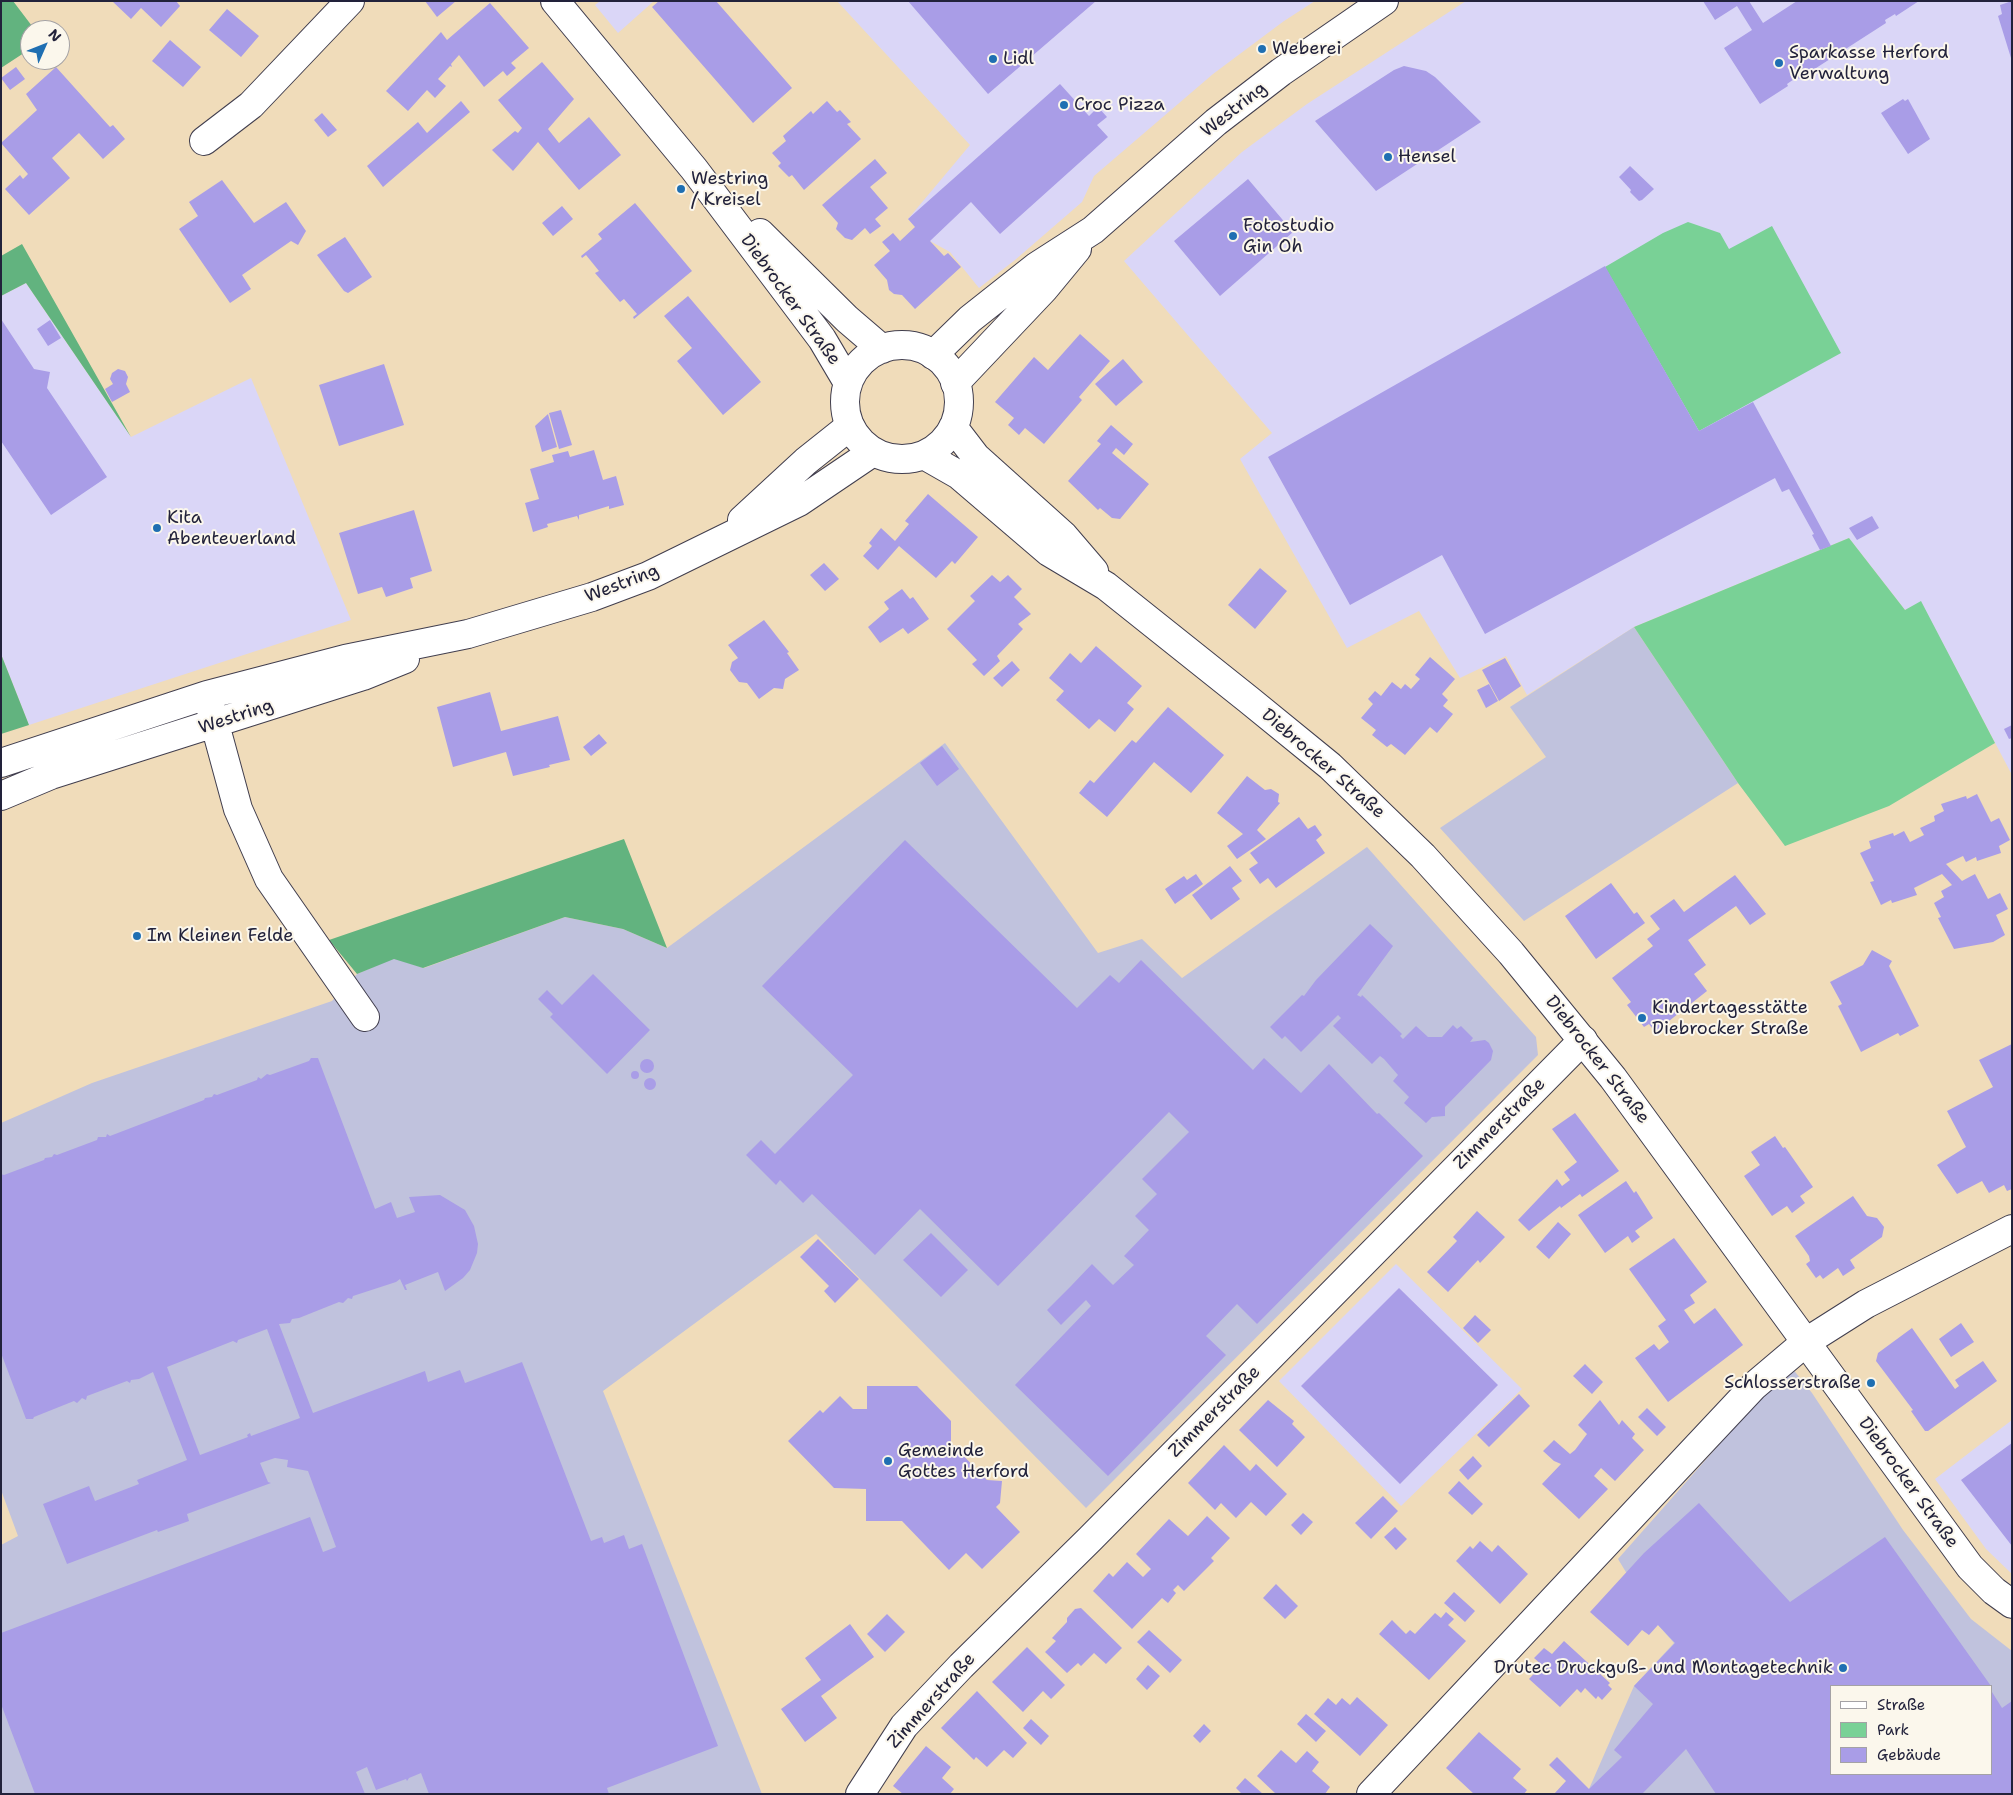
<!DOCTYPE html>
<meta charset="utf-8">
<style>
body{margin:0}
#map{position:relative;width:2013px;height:1795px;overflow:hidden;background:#f0dcba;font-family:"Shantell Sans",sans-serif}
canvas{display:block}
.frame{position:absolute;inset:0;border:2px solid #22223b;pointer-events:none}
.legend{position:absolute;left:1830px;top:1685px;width:162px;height:90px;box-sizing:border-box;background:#fbf7ec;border:1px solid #a4a2a5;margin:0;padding:6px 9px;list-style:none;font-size:15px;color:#22223b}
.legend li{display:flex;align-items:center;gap:10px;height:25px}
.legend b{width:25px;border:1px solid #a4a2a5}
.north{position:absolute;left:20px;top:20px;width:50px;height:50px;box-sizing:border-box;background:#fbf7ec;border:1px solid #a4a2a5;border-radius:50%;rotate:46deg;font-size:14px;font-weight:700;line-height:20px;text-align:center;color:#22223b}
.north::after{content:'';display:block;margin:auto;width:18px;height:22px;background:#1f6fb2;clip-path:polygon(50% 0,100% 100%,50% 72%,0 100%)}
</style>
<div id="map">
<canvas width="2013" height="1795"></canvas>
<div class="frame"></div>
<ul class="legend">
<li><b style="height:6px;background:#fff"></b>Straße</li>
<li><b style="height:14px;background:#79d196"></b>Park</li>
<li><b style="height:14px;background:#a99de7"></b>Gebäude</li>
</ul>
<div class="north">N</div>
</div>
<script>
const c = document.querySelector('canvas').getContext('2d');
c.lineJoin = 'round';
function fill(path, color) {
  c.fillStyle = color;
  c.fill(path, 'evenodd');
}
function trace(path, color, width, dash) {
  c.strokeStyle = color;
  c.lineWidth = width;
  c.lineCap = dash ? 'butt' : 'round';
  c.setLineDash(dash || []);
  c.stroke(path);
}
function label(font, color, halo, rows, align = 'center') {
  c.font = font + ' "Shantell Sans",sans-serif';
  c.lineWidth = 4;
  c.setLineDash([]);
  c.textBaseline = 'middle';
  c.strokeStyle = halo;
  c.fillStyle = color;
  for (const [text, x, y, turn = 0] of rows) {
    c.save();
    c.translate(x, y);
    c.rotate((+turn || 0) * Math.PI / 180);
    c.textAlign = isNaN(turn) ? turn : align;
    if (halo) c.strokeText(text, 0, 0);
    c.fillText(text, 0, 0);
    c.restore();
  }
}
const built = new Path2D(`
 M600,1H654L618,33L595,5Z
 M837,1H1315L1284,21L1213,74L1094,176L1082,202L1015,260L979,288L950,252L930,241L908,219L970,145Z
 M1466,1H2012V775L1921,602L1905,610L1849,538L1634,627L1527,695L1506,656L1460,678L1419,611L1347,648L1240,459L1272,433L1124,261L1242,152L1307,104Z
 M26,283L131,437L251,378L351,620L29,725L1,654V296Z
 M1396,1264L1522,1389L1401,1506L1279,1381Z
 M2012,1420V1574L1986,1549L1935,1479Z`);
const industrial = new Path2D(`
 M1634,627L1738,783L1524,921L1440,828L1546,757L1510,707Z
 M945,743L1098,953L1142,939L1182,978L1367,847L1536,1037L1538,1055L1086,1508L816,1234L603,1391L762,1794H1V1545L18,1536L1,1490V1123L92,1083L332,1001L357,974L394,958L424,968L565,917L623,929L667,948Z
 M1792,1368L1812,1393L1903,1530L1971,1619L2012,1651V1794H1585L1589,1789L1634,1686L1674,1643L1658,1625L1618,1559L1763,1395ZM1832,1686H1992V1774H1832Z`);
const green = new Path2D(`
 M1688,222L1720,233L1729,249L1772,226L1841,353L1699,431L1605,267L1663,233Z
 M1849,538L1905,610L1921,601L1995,743L1889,806L1785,846L1738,783L1634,627Z`);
const forest = new Path2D(`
 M1,1H13L35,30H30V49L1,68Z
 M22,244L131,437L26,283L1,296V256Z
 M1,654L29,725L1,734Z
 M624,839L667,948L623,929L565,917L423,968L394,959L357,974L329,940Z`);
const building = new Path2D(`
 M112,1H176L180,6L161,27L141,8L131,19Z
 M425,1H456L437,17Z
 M659,1H716L792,88L753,123L652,7Z
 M908,1H1096L988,94Z
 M1703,1H1749L1763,23L1797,1H1919L1896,16L1895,14L1885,20L1886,23L1799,79L1797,77L1787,84L1788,86L1760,104L1724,48L1752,30L1737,6L1715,20Z
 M2012,1V58H2011L1998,16L2002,14L2000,5Z
 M490,3L529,48L511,63L516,68L507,76L503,71L484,87L459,55L451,64L452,67L450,66L438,79L446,86L435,98L427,90L408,111L386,91L441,32L447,40Z
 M227,9L259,36L241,57L209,30Z
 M170,40L201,67L183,87L152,61Z
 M542,62L574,99L548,129L559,143L589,117L621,155L579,190L538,142L513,171L492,150L515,131L518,133L522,128L498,100Z
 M1404,66L1426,71L1435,77L1481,122L1376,191L1315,121L1394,70Z
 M16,67L25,79L10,90L1,78Z
 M56,67L110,127L113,125L125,139L103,159L79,133L52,158L70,178L29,215L5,189L20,175L23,179L28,174L1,143L37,110L26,94Z
 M1060,84L1089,116L1098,107L1107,117L1097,125L1108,137L1000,234L971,202L930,241L944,256L948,253L961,267L915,309L902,295L894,294L889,290L887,280L874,265L890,251L882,242L893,233L900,241L915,227L908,219Z
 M1903,99L1905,101L1908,99L1930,139L1908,154L1881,113Z
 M461,101L470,112L383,187L367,166L418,122L427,133Z
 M827,101L837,112L840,110L851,122L847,124L861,139L804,190L792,175L789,177L778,166L781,163L772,153L786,141L783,136L811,111L813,114Z
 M322,113L337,130L328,137L314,120Z
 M875,159L887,173L870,187L888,208L875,219L881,226L870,234L865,228L852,240L845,238L836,229L838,223L822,205Z
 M1630,166L1654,189L1642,200L1639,201L1630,192L1631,190L1619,177Z
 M1248,179L1293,232L1220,296L1174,241Z
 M222,180L254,223L286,202L306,231L298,245L291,241L242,275L251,289L230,303L179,229L198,216L189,202Z
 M635,203L692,271L634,319L633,317L637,314L624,299L620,302L595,273L599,271L586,255L582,258L581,256L602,239L598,234Z
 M562,206L573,219L553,236L542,223Z
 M345,237L372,277L348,293L344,291L317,255Z
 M1605,266L1699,431L1753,402L1831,546L1820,550L1812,535L1814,534L1789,489L1782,492L1775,478L1485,634L1442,555L1350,605L1268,457Z
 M688,296L761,382L723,415L677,361L692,348L664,316Z
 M1,319L34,369L50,372L47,388L107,477L51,515L1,441Z
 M50,320L61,338L48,346L37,329Z
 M1080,334L1110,361L1079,397L1082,400L1044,444L1025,428L1019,435L1008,425L1014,418L995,402L1034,357L1048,370Z
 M1123,359L1143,382L1116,406L1095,384Z
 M384,364L404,425L339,446L319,385Z
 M118,369L125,371L128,377L126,384L130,392L112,402L105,389L113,384L110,379L112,373Z
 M561,410L572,445L559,449L549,413Z
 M548,414L557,447L542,452L535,426Z
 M1111,425L1133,444L1124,455L1116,448L1112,453L1149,484L1120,519L1112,518L1100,508L1098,510L1068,481L1101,444L1097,441Z
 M594,450L603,480L616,476L624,505L609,509V506L579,515V520L577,516L547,524L548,527L533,532L525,503L539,499L530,469L554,462L552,455L568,451L570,457Z
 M928,494L978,537L955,564L952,561L936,578L899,546L878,570L863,556L872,546L869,543L881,528L895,541L909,524L905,521Z
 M414,510L432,571L410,578L413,588L386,597L382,587L358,594L339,533Z
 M1872,516L1879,528L1857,540L1849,528Z
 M824,563L839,579L825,591L810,575Z
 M1260,568L1287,591L1255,629L1228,605Z
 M992,575L1000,582L1008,575L1022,589L1014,597L1031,614L1018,624L1023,629L997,656L1000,661L984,676L972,664L977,660L947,629L975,601L970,596Z
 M902,589L910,599L913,597L929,619L908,634L903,628L880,643L868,627L889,609L884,602Z
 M764,620L789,652L787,653L799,670L785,679L783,689L774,688L759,699L747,683L739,682L730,670L732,662L738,658L728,645Z
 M1096,646L1142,686L1127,703L1134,709L1115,732L1099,719L1089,729L1056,700L1064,691L1049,678L1070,653L1081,663Z
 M1430,657L1455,679L1442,694L1448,700L1443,706L1453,714L1437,733L1430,727L1405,755L1391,744L1387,747L1372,735L1376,730L1361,718L1373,704L1368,699L1375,691L1381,696L1392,682L1401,689L1405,684L1411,689L1420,679L1415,675Z
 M1505,658L1521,686L1499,701L1482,670Z
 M1012,661L1020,670L1002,687L993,678Z
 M1489,684L1498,701L1486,708L1477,690Z
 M490,692L501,731L558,716L570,760L549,765L550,767L513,776L506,752L453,767L437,707Z
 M1168,707L1224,755L1191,793L1154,762L1107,817L1079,793L1090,780L1094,783L1132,740L1136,743Z
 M2012,725V738L2009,739L2004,729Z
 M599,734L607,743L591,756L583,747Z
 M942,746L959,769L937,786L920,763Z
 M1247,776L1265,790L1271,789L1279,794L1278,802L1280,803L1257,830L1266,839L1237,859L1227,846L1243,834L1217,813Z
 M1977,794L1991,822L1999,818L2010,840L1999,846L2001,853L1977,861L1976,857L1966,862L1963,856L1946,864L1962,881L1975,874L1988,899L2000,893L2008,909L1996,915L2005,935L1993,942L1954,949L1938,918L1941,917L1934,903L1944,897L1941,891L1952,885L1942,874L1914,888L1917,895L1892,903L1891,900L1881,905L1870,882L1874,881L1860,853L1871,848L1869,841L1893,833L1894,836L1904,831L1910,842L1924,835L1920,828L1935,821L1934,816L1944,811L1941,804L1966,796L1967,799Z
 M1299,817L1308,829L1315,825L1322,835L1316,840L1325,853L1276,888L1268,878L1260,884L1249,869L1258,863L1250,853Z
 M905,840L1077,1008L1110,975L1119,983L1141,960L1253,1070L1264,1058L1301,1093L1329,1064L1377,1114L1379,1113L1423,1156L1257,1324L1237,1304L1206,1336L1226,1355L1108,1476L1015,1385L1091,1306L1086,1300L1061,1325L1047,1310L1071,1286L1092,1264L1113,1285L1134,1265L1124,1256L1149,1230L1135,1216L1157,1194L1142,1179L1189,1132L1169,1112L998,1286L920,1209L875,1255L812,1194L803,1203L780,1180L776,1185L746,1155L761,1140L775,1154L853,1075L762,986Z
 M1230,866L1242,881L1232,888L1240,899L1211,920L1192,895Z
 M1196,874L1203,884L1175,904L1165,889L1184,876L1187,880Z
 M1735,875L1766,914L1750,925L1736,906L1688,940L1706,965L1694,974L1707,991L1655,1032L1649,1024L1644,1027L1627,1005L1631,1002L1612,978L1653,946L1647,939L1660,929L1650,916L1674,899L1684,912Z
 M1611,883L1634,914L1637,912L1645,923L1596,959L1565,916Z
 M1370,924L1393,946L1357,995L1361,997L1362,995L1402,1034L1400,1036L1403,1039L1416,1026L1428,1037H1442L1453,1025L1457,1029L1461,1026L1473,1038L1470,1042L1485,1040L1489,1043L1493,1051L1491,1060L1445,1107V1116L1432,1117L1426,1123L1404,1103L1409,1097L1393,1081L1398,1075L1384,1059L1380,1056L1372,1064L1333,1026L1341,1018L1338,1015L1301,1052L1285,1036L1282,1039L1270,1027L1302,995L1304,996L1316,980Z
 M1872,950L1892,961L1889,966L1919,1026L1900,1036L1898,1033L1861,1052L1838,1006L1842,1004L1830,982L1863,965Z
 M593,974L650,1030L607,1074L550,1017L553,1014L538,999L547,990L562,1005Z
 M2012,1044V1189L2007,1191L2004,1185L1989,1193L1982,1181L1957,1194L1937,1165L1966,1147L1947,1111L1993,1087L1979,1060Z
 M311,1058H318L375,1209L391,1202L397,1218L415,1212L409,1197L440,1195L465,1210L474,1226L478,1244L477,1253L470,1270L463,1278L445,1291L438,1272L405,1285L407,1290H405L400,1279L396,1282L353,1296L352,1299L348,1298L343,1303L339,1302L299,1318L292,1319L290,1323L279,1324L313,1413L425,1371L428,1382L460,1370L465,1383L522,1362L591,1541L602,1537L604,1543L624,1535L629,1549L642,1544L718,1746L607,1788L609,1794H429L421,1773L409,1778L407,1781L406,1779L376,1790L367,1767L356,1772L365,1794H35L1,1704V1633L310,1517L323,1552L336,1547L308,1471L287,1467L288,1460L275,1458L260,1463L268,1482L271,1483L187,1514L189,1521L158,1532L157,1530L67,1564L43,1504L89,1486L95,1501L139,1484L137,1480L187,1460L153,1372L139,1379L131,1380L130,1383L127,1381L87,1396L86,1400L82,1398L77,1403L74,1401L34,1417L33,1419H26L1,1353V1174L4,1175L44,1160L45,1158L52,1157L54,1154L57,1155L97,1140L98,1137H106L107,1134L110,1136L204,1100L205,1098L212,1097L214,1094L217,1095L257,1080L258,1077L261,1079L267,1074L270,1075L309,1061ZM267,1329L300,1418L251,1436L250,1433L247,1435L248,1437L200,1455L167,1367L233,1341L237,1343L238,1340Z
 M640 1066a7 7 0 1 1 14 0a7 7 0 1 1-14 0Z
 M631 1075a4 4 0 1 1 8 0a4 4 0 1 1-8 0Z
 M644 1084a6 6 0 1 1 12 0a6 6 0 1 1-12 0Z
 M1575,1113L1619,1171L1582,1197L1580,1194L1561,1208L1560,1206L1529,1231L1518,1220L1557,1179L1562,1186L1570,1180L1564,1172L1577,1162L1552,1129Z
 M1775,1136L1783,1148L1785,1147L1813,1187L1800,1196L1805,1203L1792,1213L1787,1206L1772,1216L1744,1176L1760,1165L1751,1152Z
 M1626,1181L1634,1193L1636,1191L1653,1218L1635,1231L1640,1237L1632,1243L1628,1236L1605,1253L1578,1215Z
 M1853,1196L1867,1216L1877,1218L1884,1227L1882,1237L1850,1260L1855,1268L1843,1276L1838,1268L1823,1279L1820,1275L1816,1278L1806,1264L1810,1261L1809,1256L1795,1236Z
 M1477,1211L1505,1237L1480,1263L1478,1260L1448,1292L1427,1272L1457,1241L1453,1237Z
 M1558,1222L1571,1234L1549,1259L1536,1247Z
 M931,1233L968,1270L941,1297L903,1260Z
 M1674,1238L1707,1282L1690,1295L1695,1303L1684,1310L1694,1324L1715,1308L1743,1345L1668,1402L1635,1358L1654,1344L1659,1350L1669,1342L1658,1326L1666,1320L1629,1269Z
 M818,1239L859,1279L835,1303L824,1291L829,1286L800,1257Z
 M1399,1288L1498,1385L1400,1484L1301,1386Z
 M1475,1315L1491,1330L1478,1343L1463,1328Z
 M1961,1323L1974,1342L1951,1357L1939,1339Z
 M1912,1328L1955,1389L1959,1386L1955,1380L1983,1361L1997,1381L1928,1431H1925L1911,1411L1913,1410L1876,1361L1878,1353Z
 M1585,1364L1603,1382L1592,1394L1573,1376Z
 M867,1386H917L951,1421V1443L987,1480L1002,1481L1000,1503L996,1507L1020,1532L982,1569L966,1553L949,1570L902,1521H866V1489L834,1488L788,1441L820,1410L823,1413L840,1396L853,1409H867Z
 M1519,1394L1530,1406L1489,1447L1477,1435Z
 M1268,1400L1294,1421L1292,1424L1305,1437L1277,1467L1239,1430Z
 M1600,1400L1619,1425L1622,1420L1635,1434L1632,1438L1644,1450L1615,1481L1601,1468L1594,1476L1608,1489L1579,1519L1542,1484L1561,1464L1554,1461L1543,1451L1554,1440L1570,1454L1575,1450L1587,1434L1578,1425Z
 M1647,1408L1666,1427L1657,1436L1638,1417Z
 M2012,1443V1546L1961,1480Z
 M1224,1445L1250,1471L1256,1464L1287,1494L1266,1516L1251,1502L1236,1518L1221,1503L1215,1510L1188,1483Z
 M1473,1456L1482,1466L1468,1480L1459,1470Z
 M1459,1481L1483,1504L1472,1515L1448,1493Z
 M1383,1496L1398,1511L1371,1539L1355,1523Z
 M1699,1503L1790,1602L1885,1537L1991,1686H1832V1774H1992V1692L2002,1708L2012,1701V1794H1716L1686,1749L1642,1794H1554L1566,1781L1549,1765L1557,1757L1589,1789L1622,1757L1614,1750L1653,1704L1634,1686L1675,1643L1658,1625L1649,1635L1642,1630L1628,1646L1590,1612L1644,1553Z
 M1303,1513L1313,1522L1301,1535L1291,1525Z
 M1207,1516L1230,1538L1211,1558L1214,1561L1184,1591L1178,1585L1173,1590L1176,1593L1168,1603L1162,1598L1132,1629L1093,1591L1109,1573L1113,1577L1127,1562L1143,1577L1151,1569L1136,1554L1169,1519L1188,1536Z
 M1395,1527L1407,1539L1396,1550L1384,1537Z
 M1480,1541L1492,1552L1498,1545L1528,1574L1500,1604L1456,1561L1470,1546L1473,1549Z
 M1276,1584L1298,1606L1285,1619L1263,1598Z
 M1454,1592L1475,1611L1465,1622L1444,1603Z
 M1081,1608L1122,1648L1106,1664L1094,1653L1081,1666L1078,1663L1067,1673L1045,1652L1056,1641L1052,1638L1067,1622V1618L1075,1609Z
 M1446,1612L1454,1619L1448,1625L1466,1641L1429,1680L1379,1634L1392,1620L1406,1634L1410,1630L1415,1634L1435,1613L1441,1618Z
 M887,1614L905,1632L885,1652L867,1634Z
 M850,1624L874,1657L821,1696L837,1718L805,1742L781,1709L821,1680L805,1658Z
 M1149,1630L1182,1660L1170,1673L1137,1642Z
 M1564,1641L1610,1683L1608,1685L1612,1689L1602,1700L1598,1696L1596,1699L1585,1688L1581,1693L1577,1689L1560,1707L1529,1679L1542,1665L1534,1658L1544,1648L1552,1654Z
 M1027,1647L1065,1685L1051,1699L1043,1691L1023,1712L992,1682Z
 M1148,1665L1160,1676L1147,1690L1136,1679Z
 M977,1691L1027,1743L1013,1758L1004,1750L987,1767L976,1757L974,1760L941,1728Z
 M1357,1697L1388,1725L1360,1756L1314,1714L1328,1698L1336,1705L1342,1698L1350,1705Z
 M1306,1714L1326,1731L1316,1742L1297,1724Z
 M1031,1719L1049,1736L1041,1745L1023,1728Z
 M1204,1724L1211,1731L1200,1743L1193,1736Z
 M1479,1732L1521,1769L1513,1778L1527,1790L1524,1794H1474L1446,1768Z
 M926,1746L951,1767L942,1778L954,1789L950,1794H903L893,1786Z
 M1281,1750L1296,1763L1307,1751L1319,1762L1312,1771L1330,1787L1325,1794H1276L1257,1776Z
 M1245,1778L1263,1794H1242L1236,1788Z`);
const minor = new Path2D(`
 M204,141L251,105L350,1
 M933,355L970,319L1037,266L1093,230L1216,122L1281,72L1384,1
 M955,383L1044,289L1077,249
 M742,520L806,461L850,426
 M210,706L238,809L269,879L365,1017
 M1,763L207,695L345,659L468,634L592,597L648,576L799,502L873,452
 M1,796L51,775L363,676L405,659
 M860,1794L904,1726L961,1666L1090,1539L1583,1040
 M1371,1794L1754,1386L1806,1342L1866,1304L2012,1229`);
const major = new Path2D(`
 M555,1L694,169L822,339L848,383
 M760,233L847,319L882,349
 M845 402a57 57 0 1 1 114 0a57 57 0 1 1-114 0Z
 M953,427L976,457L1064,536L1094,571
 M924,455L959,475L1049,552L1106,586L1249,700L1330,766L1423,856L1511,953L1613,1078L1970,1567L1994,1591L2012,1604`);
const markers = [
 [1262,49,5,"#1f6fb2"],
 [993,59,5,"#1f6fb2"],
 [1779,63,5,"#1f6fb2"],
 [1064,105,5,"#1f6fb2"],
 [1388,157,5,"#1f6fb2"],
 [681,189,5,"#1f6fb2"],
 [1233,236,5,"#1f6fb2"],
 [157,528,5,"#1f6fb2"],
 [137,936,5,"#1f6fb2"],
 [1642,1018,5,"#1f6fb2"],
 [1871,1383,5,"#1f6fb2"],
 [888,1461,5,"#1f6fb2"],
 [1843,1668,5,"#1f6fb2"]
];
const poiNames = [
 ["Weberei",1272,49],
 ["Sparkasse Herford",1789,53],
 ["Verwaltung",1789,74],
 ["Lidl",1003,59],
 ["Croc Pizza",1074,105],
 ["Hensel",1398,157],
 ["Westring",691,179],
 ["/ Kreisel",691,200],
 ["Fotostudio",1243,226],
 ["Gin Oh",1243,247],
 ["Kita",167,518],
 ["Abenteuerland",167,539],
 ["Im Kleinen Felde",147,936],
 ["Kindertagesstätte",1652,1008],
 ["Diebrocker Straße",1652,1029],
 ["Schlosserstraße",1861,1383,"right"],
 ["Gemeinde",898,1451],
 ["Gottes Herford",898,1472],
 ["Drutec Druckguß- und Montagetechnik",1833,1668,"right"]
];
const streetNames = [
 ["Westring",1234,110,-38],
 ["Diebrocker Straße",790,300,54],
 ["Westring",622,584,-21],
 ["Westring",236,717,-18],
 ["Diebrocker Straße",1323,764,41],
 ["Diebrocker Straße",1597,1060,52],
 ["Zimmerstraße",1500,1124,-45],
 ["Zimmerstraße",1215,1412,-45],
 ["Diebrocker Straße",1908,1483,54],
 ["Zimmerstraße",932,1701,-48]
];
fill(built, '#dad6f7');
fill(industrial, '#c0c2dd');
fill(green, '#79d196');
fill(forest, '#62b37f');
fill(building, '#a99de7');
trace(minor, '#413e4e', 30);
trace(major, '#413e4e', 30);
trace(minor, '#fff', 28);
trace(major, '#fff', 28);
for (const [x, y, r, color] of markers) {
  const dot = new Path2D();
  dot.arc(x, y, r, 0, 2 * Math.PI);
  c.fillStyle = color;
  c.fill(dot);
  trace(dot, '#fbf7ec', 2);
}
label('18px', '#22223b', '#fbf7ec', poiNames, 'left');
label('18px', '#22223b', '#fbf7ec', streetNames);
</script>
